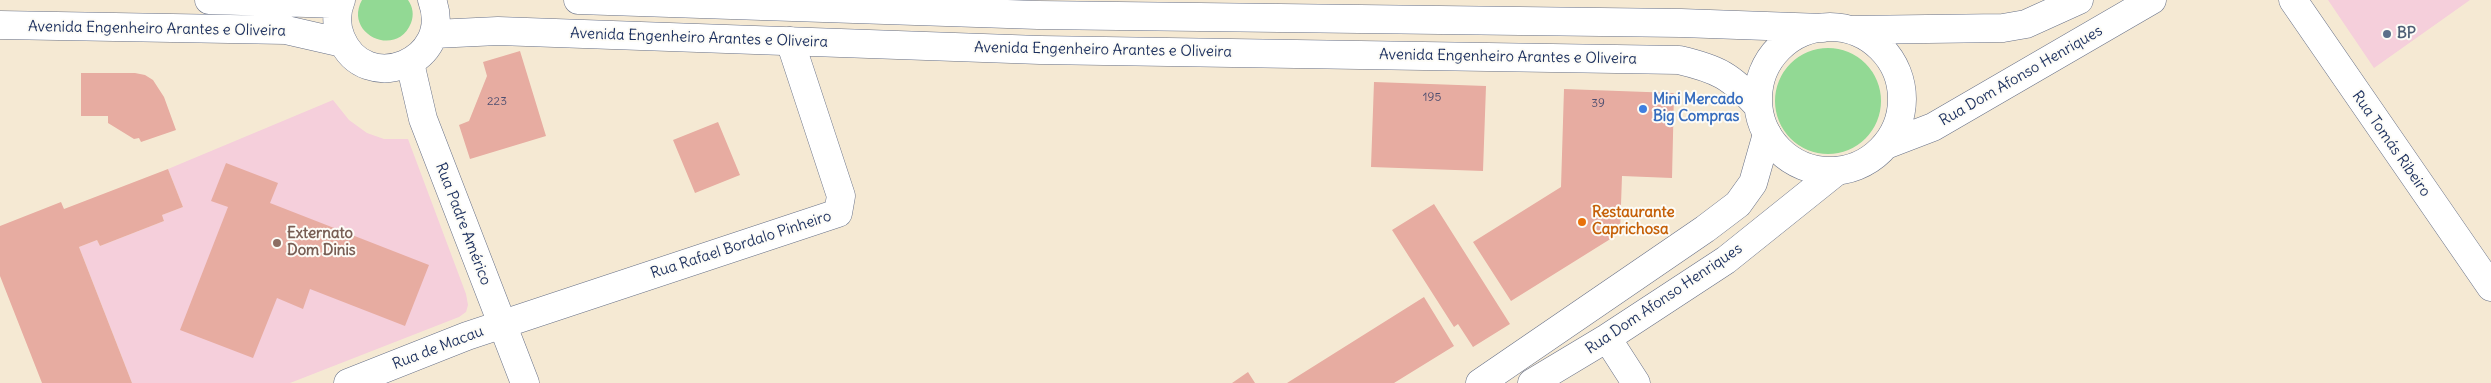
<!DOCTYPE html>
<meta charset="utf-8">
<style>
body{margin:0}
canvas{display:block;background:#f5e9d3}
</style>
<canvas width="2491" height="383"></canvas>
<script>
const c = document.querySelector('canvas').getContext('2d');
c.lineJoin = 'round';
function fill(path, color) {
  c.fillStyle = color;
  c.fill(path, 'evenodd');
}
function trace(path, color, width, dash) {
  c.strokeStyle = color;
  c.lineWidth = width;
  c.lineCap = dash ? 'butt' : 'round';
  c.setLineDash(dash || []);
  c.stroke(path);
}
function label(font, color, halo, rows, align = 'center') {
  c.font = font + ' Delius,sans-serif';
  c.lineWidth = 4;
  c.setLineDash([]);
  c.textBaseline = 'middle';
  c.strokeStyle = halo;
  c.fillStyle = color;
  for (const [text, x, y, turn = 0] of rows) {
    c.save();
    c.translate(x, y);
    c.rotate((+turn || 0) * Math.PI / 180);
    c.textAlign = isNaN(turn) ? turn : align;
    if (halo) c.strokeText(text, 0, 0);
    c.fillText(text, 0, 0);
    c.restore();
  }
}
const built = new Path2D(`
 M2328,0H2470L2374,68Z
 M333,100L349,120L367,133L384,139H408L466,294L468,305L466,312L459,317L290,383H132L79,247L97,240L100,246L164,221L162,215L183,207L168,169Z`);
const green = new Path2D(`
 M362,0H408C413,7 414,15 411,23C397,59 343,34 362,0Z
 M1775 101a53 53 0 1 1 106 0a53 53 0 1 1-106 0Z`);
const building = new Path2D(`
 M520,51L546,136L470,159L459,125L469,121L487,76L483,62Z
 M81,73H135L145,75L153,80L164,97L176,130L141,142L139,138L134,139L108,123V116H81Z
 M1374,82L1486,86L1483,171L1371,167Z
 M1564,89L1674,93L1672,178L1622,176L1620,233L1511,301L1473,242L1561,187Z
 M718,122L740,175L695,193L673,140Z
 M226,163L278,183L270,203L429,265L405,326L310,289L303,309L277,298L253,358L180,330L228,207L211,201Z
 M168,169L183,207L162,215L164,221L100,246L97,240L79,247L132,383H42L0,276V226L61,202L64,209Z
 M1434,204L1510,324L1473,347L1458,324L1454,327L1392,230Z
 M1424,297L1454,346L1394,383H1287Z
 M1248,372L1255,383H1232Z`);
const minor = new Path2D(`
 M2293,0L2491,287
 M410,63L423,119L525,383
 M1607,338L1636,383
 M348,383L467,336L838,213L841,196L790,41
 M1480,383L1705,229L1738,204L1753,183L1767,134
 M1532,383L1607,338L1726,260L1837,171`);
const major = new Path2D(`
 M209,0L339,4
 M341,0C336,12 336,26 341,38C365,97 455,62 432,0
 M578,0L1038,15L1681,23L1823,28
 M0,25L286,30L343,43
 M1758 99a72 72 0 1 1 144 0a72 72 0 1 1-144 0Z
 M1851,30L2003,28L2026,24L2079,0
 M434,34L498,31L1040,50L1679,60C1718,69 1731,76 1758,106
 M1886,145L1933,127L2152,0`);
const markers = [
 [2387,34,5,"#5c6f8a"],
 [1643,109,5,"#3f7fe0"],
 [1582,222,5,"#e8710a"],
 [277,243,5,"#8d6e63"]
];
const numberNames = [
 ["195",1432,98],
 ["223",497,102],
 ["39",1598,104]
];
const streetNames = [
 ["Avenida Engenheiro Arantes e Oliveira",157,29,1],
 ["Avenida Engenheiro Arantes e Oliveira",699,38,2],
 ["Avenida Engenheiro Arantes e Oliveira",1103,50,1],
 ["Avenida Engenheiro Arantes e Oliveira",1508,57,1],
 ["Rua Dom Afonso Henriques",2021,76,-30],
 ["Rua Tomás Ribeiro",2391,144,55],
 ["Rua Padre Américo",463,224,69],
 ["Rua Rafael Bordalo Pinheiro",741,245,-18],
 ["Rua Dom Afonso Henriques",1664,299,-34],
 ["Rua de Macau",438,348,-21]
];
const serviceNames = [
 ["BP",2397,34]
];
const shopNames = [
 ["Mini Mercado",1653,100],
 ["Big Compras",1653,117]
];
const foodNames = [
 ["Restaurante",1592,213],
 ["Caprichosa",1592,230]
];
const educationNames = [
 ["Externato",287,234],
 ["Dom Dinis",287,251]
];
fill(built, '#f5cfdb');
fill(green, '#92d994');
fill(building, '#e7aca1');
trace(minor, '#677087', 29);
trace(major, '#677087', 29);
trace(minor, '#fff', 28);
trace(major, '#fff', 28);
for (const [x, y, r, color] of markers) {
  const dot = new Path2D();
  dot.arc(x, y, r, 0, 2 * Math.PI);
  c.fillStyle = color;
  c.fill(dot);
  trace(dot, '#fdfcf7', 2);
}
label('12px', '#4e4e6f', null, numberNames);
label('15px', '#1b2f5e', '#fdfcf7', streetNames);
label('bold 15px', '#4e5e75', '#fdfcf7', serviceNames, 'left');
label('bold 15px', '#366cbe', '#fdfcf7', shopNames, 'left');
label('bold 15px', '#c56008', '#fdfcf7', foodNames, 'left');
label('bold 15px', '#785e54', '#fdfcf7', educationNames, 'left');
</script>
